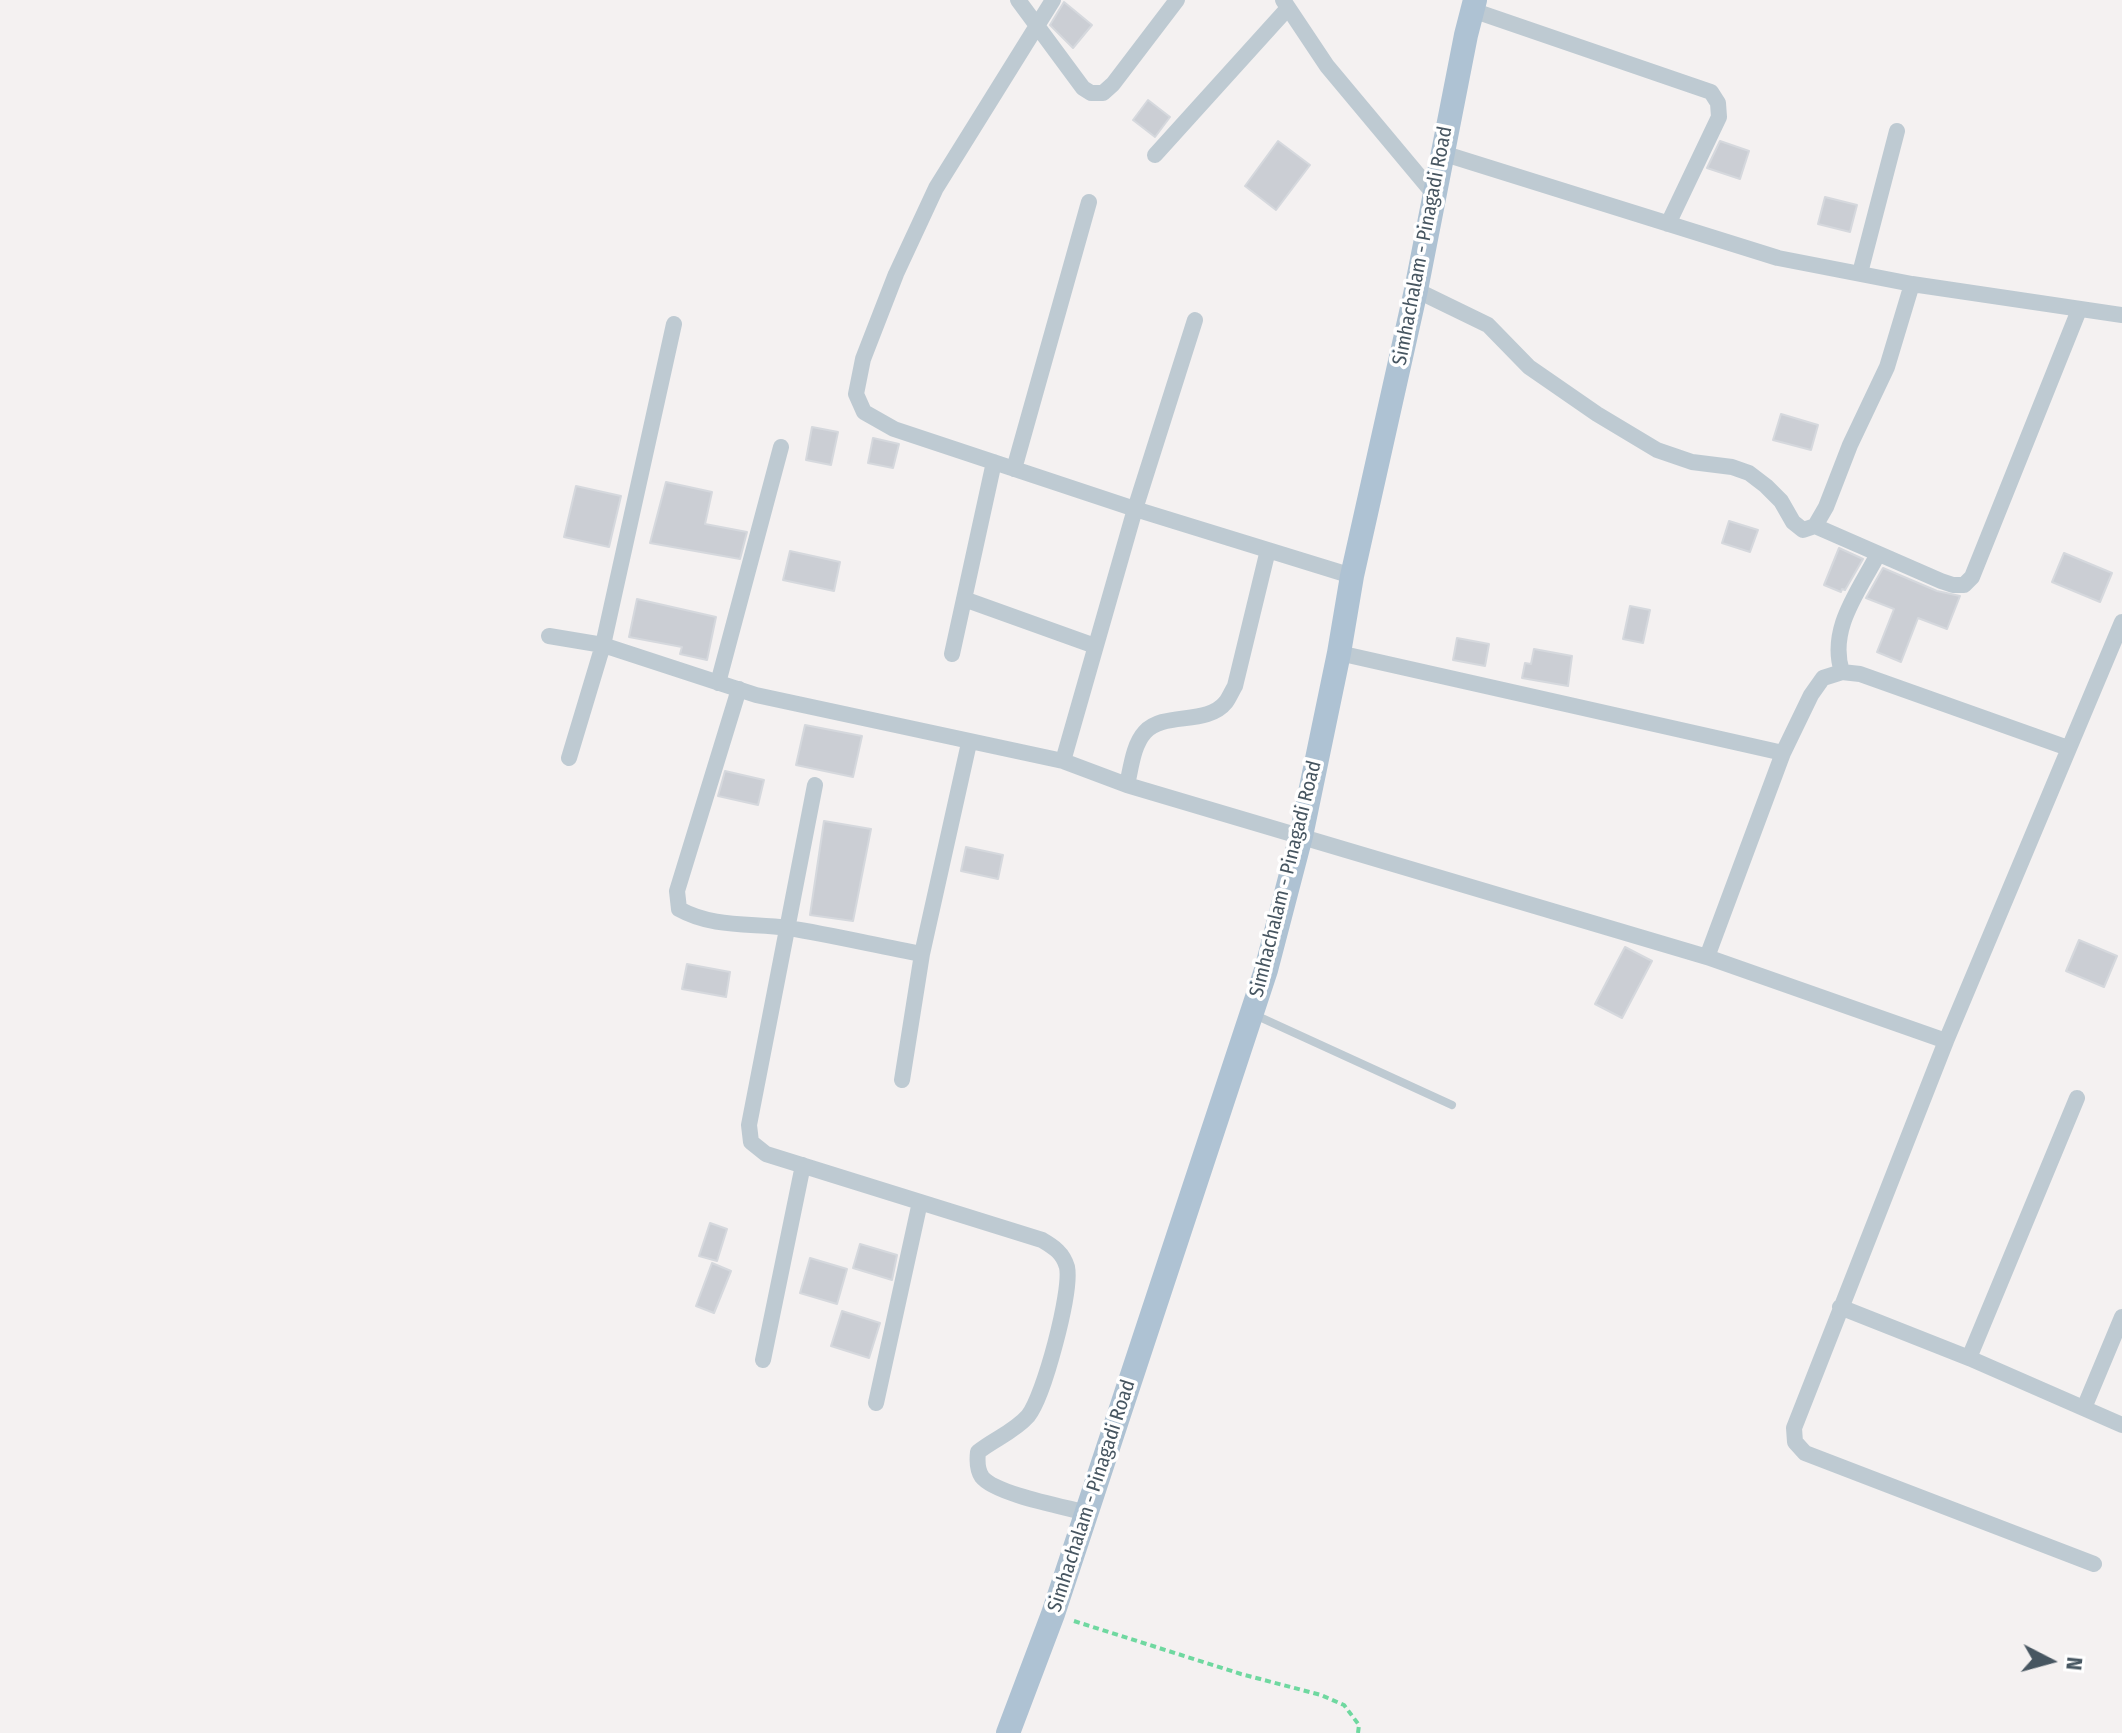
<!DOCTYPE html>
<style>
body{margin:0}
#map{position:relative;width:2122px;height:1733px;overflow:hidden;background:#f4f1f1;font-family:"Fira Sans Condensed",sans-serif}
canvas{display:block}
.north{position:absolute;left:2010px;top:1621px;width:80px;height:80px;-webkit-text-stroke:6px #fff;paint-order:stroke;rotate:96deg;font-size:22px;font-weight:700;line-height:32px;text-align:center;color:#475661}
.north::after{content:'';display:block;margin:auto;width:28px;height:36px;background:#475661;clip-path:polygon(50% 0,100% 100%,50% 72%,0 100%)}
</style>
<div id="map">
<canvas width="2122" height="1733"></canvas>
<div class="north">N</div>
</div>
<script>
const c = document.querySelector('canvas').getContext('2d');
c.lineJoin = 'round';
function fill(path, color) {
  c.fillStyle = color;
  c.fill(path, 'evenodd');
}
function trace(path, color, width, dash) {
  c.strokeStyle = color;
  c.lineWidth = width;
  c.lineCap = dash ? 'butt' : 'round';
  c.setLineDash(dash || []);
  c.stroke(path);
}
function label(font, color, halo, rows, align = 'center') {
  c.font = font + ' "Fira Sans Condensed",sans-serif';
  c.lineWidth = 7;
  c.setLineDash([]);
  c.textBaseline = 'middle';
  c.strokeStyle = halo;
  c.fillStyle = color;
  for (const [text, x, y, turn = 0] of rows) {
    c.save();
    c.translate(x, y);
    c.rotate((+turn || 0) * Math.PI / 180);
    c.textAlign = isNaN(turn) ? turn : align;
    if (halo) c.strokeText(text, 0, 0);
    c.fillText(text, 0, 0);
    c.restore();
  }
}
const building = new Path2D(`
 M1064,2L1092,25L1073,48L1050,25Z
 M1148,100L1170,117L1155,137L1133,120Z
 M1278,141L1310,165L1276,210L1245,186Z
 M1720,141L1749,151L1740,179L1707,168Z
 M1825,197L1857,205L1850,232L1818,224Z
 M1781,414L1818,425L1811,450L1773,440Z
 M812,427L838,432L831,465L806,460Z
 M873,438L899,444L893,468L868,463Z
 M666,482L712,492L705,524L747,532L740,559L650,543Z
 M576,486L621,496L609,547L564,537Z
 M1729,521L1758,530L1750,552L1722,543Z
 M1839,548L1863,559L1845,590L1842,589L1841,592L1824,585Z
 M790,551L840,562L834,591L783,580Z
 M2064,553L2112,573L2100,602L2052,582Z
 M1883,568L1937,591L1960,596L1947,629L1918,618L1901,662L1877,652L1894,609L1866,598Z
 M637,599L716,617L707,660L680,654L682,647L629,637Z
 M1630,606L1650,610L1643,643L1623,639Z
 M1457,638L1489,644L1485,666L1453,660Z
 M1534,649L1572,656L1568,686L1522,678L1525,663L1531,664Z
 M805,725L862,736L853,777L796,765Z
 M725,771L764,780L758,805L718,796Z
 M824,821L871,829L853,921L810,915Z
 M966,847L1003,855L998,879L961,871Z
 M2079,940L2117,956L2104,987L2066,971Z
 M1625,947L1652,961L1622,1018L1595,1004Z
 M687,964L730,972L726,997L682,989Z
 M710,1223L727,1229L717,1261L699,1256Z
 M860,1244L897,1255L892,1280L853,1268Z
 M810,1258L847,1269L837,1304L800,1293Z
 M712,1263L731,1271L714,1313L696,1306Z
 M842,1311L880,1323L869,1358L831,1346Z`);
const path = new Path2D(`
 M1074,1621L1241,1674L1321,1695L1344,1705L1359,1725L1358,1733`);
const service = new Path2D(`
 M1253,1014L1452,1105`);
const minor = new Path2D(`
 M1018,0L1083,88L1091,93H1103L1113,84L1177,0
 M1053,0L936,188L896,274L863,359L856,394L864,412L894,429L1135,509L1352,576
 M1283,0L1327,66L1434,194
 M1472,10L1711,92L1718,103L1719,117L1668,224
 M1442,153L1778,258L1912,284L2122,315
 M1155,155L1288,8
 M1860,273L1897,131
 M1416,290L1488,325L1529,367L1597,414L1657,450L1692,462L1732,467L1749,473L1766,486L1781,501L1793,522L1803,530L1815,526L1826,507L1850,445L1887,367L1912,284
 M1014,469L1089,202
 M1815,526L1941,581L1953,585H1964L1972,577L2079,310
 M964,599L1095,646
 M549,636L603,645L756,695L1063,761L1127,785L1707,957L1946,1041
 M1339,653L1783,753
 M952,654L994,462
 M1842,672C1828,629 1859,591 1878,554
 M718,683L781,447
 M739,689L677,891L679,909C713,928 751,923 788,928C833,935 878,946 922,954
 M569,758L603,645L674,324
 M1063,761L1135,509L1195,320
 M815,785L749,1125L751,1142L766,1154L1042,1240C1054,1247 1063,1253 1067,1267C1072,1291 1044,1396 1028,1416C1014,1432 994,1439 978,1452C977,1461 977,1470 982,1477C995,1494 1065,1507 1087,1513
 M1127,785C1131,768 1133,745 1145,732C1164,711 1207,726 1226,702C1229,698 1232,691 1235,686L1268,550
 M1707,957L1783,753L1811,695L1823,678L1842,672L1860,674L2068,748
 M902,1080L922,954L969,743
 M1840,1307L1969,1358L2122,1425
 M1969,1358L2077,1098
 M763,1360L803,1165
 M876,1403L920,1202
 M2084,1408L2122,1317
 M2094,1564L1805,1453L1795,1442L1794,1428L1946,1041L2122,622`);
const primary = new Path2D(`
 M1008,1733L1053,1614L1266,970L1301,836L1339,653L1352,576L1416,290L1466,35L1475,0`);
const streetNames = [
 ["Simhachalam - Pinagadi Road",1423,246,-79],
 ["Simhachalam - Pinagadi Road",1286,879,-76],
 ["Simhachalam - Pinagadi Road",1092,1496,-72]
];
fill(building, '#cbced4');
trace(building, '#d5d8dd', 2);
trace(path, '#6fd8a0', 4, [6, 4]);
trace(service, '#becad2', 8);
trace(minor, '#becad2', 16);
trace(primary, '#aec2d3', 24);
label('20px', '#475661', '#fff', streetNames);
</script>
